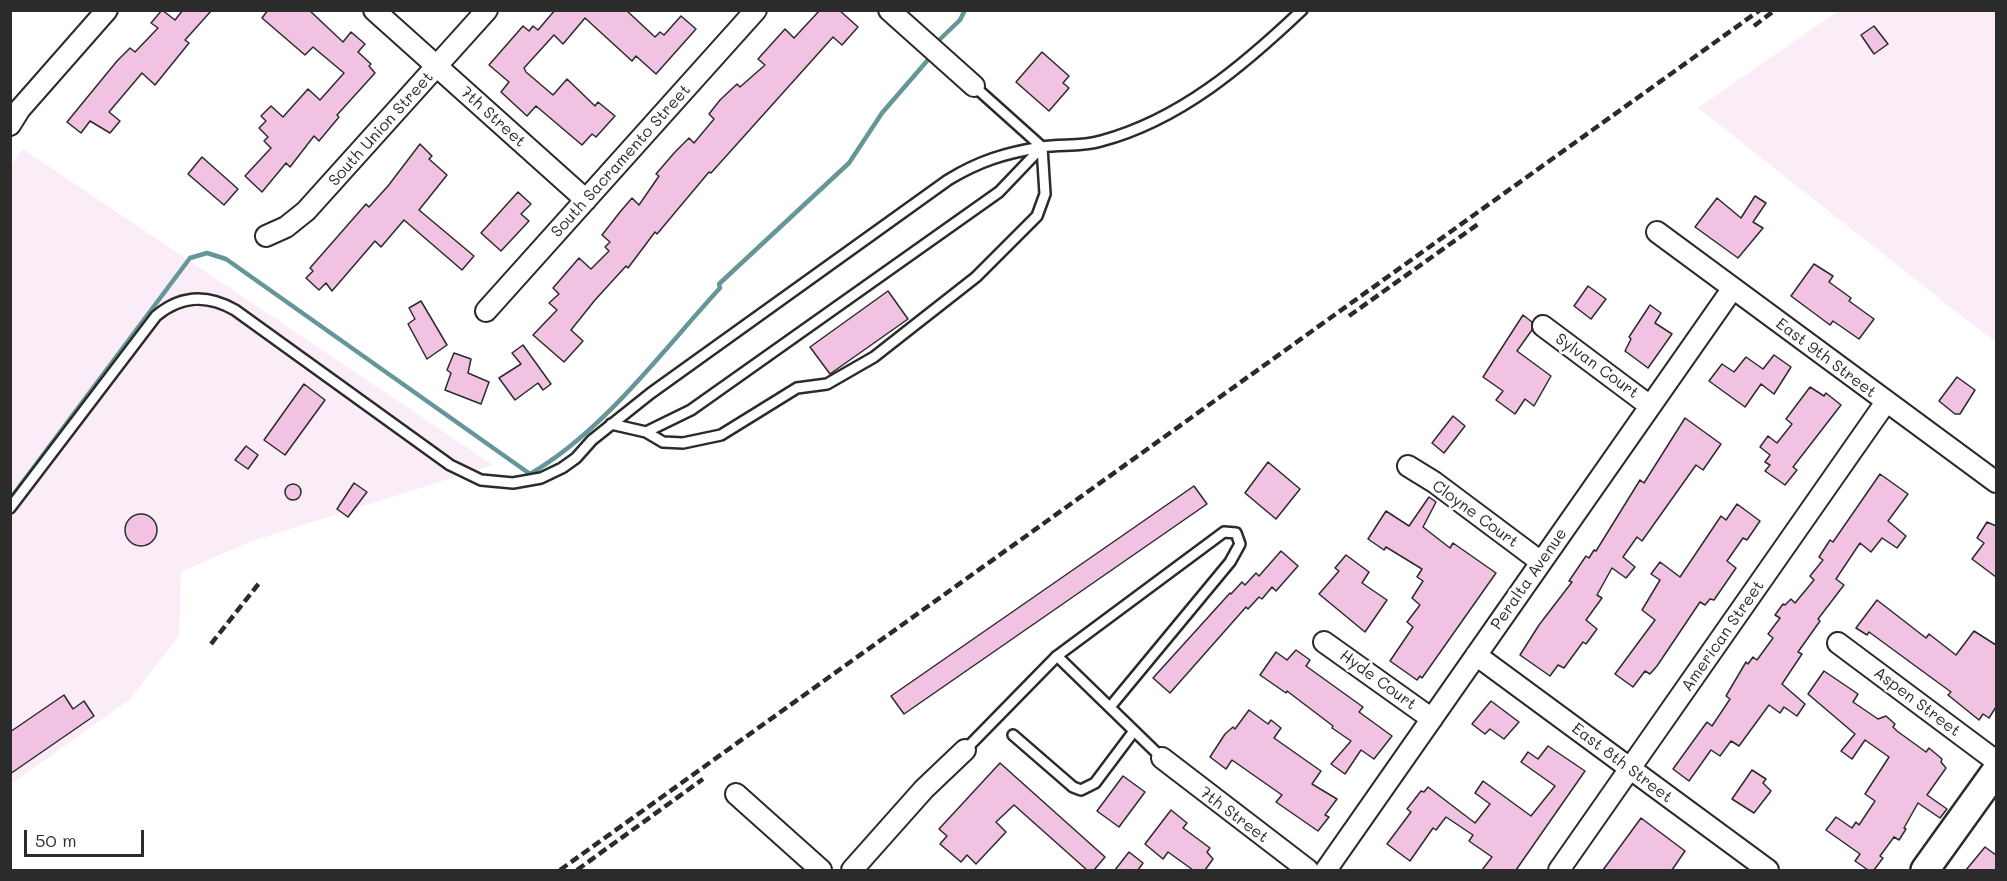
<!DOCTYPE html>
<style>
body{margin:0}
#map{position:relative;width:2007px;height:881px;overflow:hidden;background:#fff;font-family:Mali,sans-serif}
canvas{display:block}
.frame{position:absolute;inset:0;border:12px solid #2b2b2b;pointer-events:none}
.scale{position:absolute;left:24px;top:830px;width:120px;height:27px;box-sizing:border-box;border:3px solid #2b2b2b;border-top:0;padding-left:8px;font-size:18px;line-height:21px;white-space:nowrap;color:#2b2b2b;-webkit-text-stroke:4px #fff;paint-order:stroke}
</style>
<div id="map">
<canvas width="2007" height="881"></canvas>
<div class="frame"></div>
<div class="scale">50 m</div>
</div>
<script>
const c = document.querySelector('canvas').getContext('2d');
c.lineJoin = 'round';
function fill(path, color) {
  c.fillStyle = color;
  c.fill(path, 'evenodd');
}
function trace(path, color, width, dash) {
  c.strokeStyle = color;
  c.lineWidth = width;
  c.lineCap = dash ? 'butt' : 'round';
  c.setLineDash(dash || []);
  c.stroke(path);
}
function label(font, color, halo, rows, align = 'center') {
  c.font = font + ' Mali,sans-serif';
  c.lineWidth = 5;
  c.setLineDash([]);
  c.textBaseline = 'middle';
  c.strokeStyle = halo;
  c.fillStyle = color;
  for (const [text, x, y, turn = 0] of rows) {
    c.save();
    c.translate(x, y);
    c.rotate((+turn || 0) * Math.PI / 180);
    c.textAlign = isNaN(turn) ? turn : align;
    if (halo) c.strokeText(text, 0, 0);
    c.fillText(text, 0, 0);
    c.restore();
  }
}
const built = new Path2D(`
 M1838,11H1996V343L1698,108Z
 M23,149L493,465L249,542L181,572L179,636L129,700L11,784L10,166Z`);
const stream = new Path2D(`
 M936,43L960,20L965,10
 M10,499L190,258L207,253L226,259L530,474C604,431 662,351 720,288L719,284L849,163L882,113L933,54`);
const building = new Path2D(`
 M162,10L175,20L183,10H212L185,40L189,43L155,85L142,73L109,112L120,121L110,133L90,121L81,133L67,122L117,61L130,48L135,52L158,28L151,23Z
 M268,10H309L343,42L351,32L365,44L358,52L371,64L369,66L375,73L337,115L339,117L319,141L314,136L290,167L286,163L262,192L245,176L271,148L264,141L268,137L259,128L266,121L261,116L271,106L283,117L308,89L320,100L344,73L313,47L305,55L262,18Z
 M555,10H626L655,37L660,32L664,35L681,16L696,29L656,74L636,56L632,61L585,18L563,44L554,35L524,68L526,72L553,95L567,79L595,106L598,102L615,116L596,137L592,134L582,145L536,106L527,116L501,92L509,82L489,65L523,26L529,31L533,26L538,30Z
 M820,10H839L858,27L842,45L833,37L711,173L709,172L657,234L655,232L628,268L626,266L595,300L571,330L583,341L564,362L533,335L557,310L549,303L559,294L553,288L579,258L591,269L609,251L605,247L610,242L602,235L620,212L632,198L639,205L659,176L656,174L675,152L689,138L694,143L714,119L709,114L720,100L737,84L740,87L765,65L758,59L785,29L794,38Z
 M1874,26L1888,44L1874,54L1861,35Z
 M1042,52L1069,76L1063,83L1069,88L1049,111L1016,82Z
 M420,144L432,156L429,159L447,175L419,210L474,256L462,270L404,220L381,247L375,241L332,291L326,283L319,290L306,278L313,271L310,268L366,204L369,207L388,186Z
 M202,157L238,189L224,205L188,174Z
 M518,192L531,204L521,214L529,221L501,251L481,233Z
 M1755,196L1766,203L1753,222L1763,228L1738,258L1695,227L1717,198L1741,218Z
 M1814,264L1833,276L1829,282L1851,298L1849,301L1874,319L1859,339L1833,321L1830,325L1791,296Z
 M1588,286L1606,299L1591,319L1574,306Z
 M888,291L908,319L830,374L810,347Z
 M421,301L447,345L427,359L408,324L415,319L409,308Z
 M1650,305L1661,313L1655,323L1672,334L1648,368L1625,351L1631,339L1629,337Z
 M1523,315L1532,322V330L1517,351L1551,376L1534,406L1525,399L1515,414L1496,400L1503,391L1483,377Z
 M523,345L551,384L543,390L538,383L515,400L499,378L521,364L512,353Z
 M454,353L471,359L468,373L489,382L481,404L445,390L451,373L447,370Z
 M1774,355L1791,367L1774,394L1761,384L1745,407L1709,381L1722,364L1734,372L1746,357L1763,369Z
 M1957,377L1975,390L1960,414H1955L1939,401Z
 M304,384L325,400L285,455L264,440Z
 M1810,387L1824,396L1826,393L1841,405L1793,467L1797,470L1785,485L1765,471L1770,465L1765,462L1770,455L1760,447L1768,436L1777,443L1792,424L1786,419Z
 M1453,416L1465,426L1444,453L1432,443Z
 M1685,418L1721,444L1703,470L1696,465L1642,541L1637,537L1623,557L1635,567L1626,578L1612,568L1597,595L1602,598L1586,620L1597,629L1586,644L1583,642L1564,668L1558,665L1550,676L1520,655L1539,625L1572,582L1569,581L1586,556L1589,558L1594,550L1596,551L1640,480L1644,483Z
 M246,446L258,455L248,469L235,460Z
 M1268,462L1300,489L1276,519L1245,493Z
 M1880,474L1908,494L1888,521L1906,536L1897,548L1882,538L1871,552L1860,543L1836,579L1844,585L1818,619L1820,621L1798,652L1802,654L1782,684L1805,704L1797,716L1784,707L1780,713L1769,705L1739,746L1731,741L1720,756L1711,750L1689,781L1673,769L1707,722L1712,726L1730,699L1726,696L1746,662L1748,664L1753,657L1757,660L1773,638L1768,634L1780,618L1775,615L1783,604L1785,605L1791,599L1795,603L1814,580L1810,576L1823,560L1819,557L1830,540L1833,542Z
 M354,483L367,492L348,517L337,509Z
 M285 492a8 8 0 1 1 16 0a8 8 0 1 1-16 0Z
 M1194,486L1207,504L904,714L891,696Z
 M1429,497L1436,502L1423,527L1450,548L1453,543L1496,573L1422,678L1420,676L1417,680L1390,661L1413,627L1407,622L1420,605L1412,598L1423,581L1417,577L1422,569L1386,547L1384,550L1368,539L1386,511L1409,526Z
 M1737,504L1760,521L1747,540L1743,538L1727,561L1736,568L1714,600L1710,599L1705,605L1700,602L1657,666L1650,674L1645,671L1633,687L1615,674L1655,620L1642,610L1660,580L1651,574L1660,562L1680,577L1721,516L1726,520Z
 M125 530a16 16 0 1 1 32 0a16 16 0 1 1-32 0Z
 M1987,522L1996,526V577L1972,559L1984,543L1977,538Z
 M1281,551L1298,566L1276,591L1272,587L1262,599L1259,597L1248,609L1246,607L1170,693L1153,678L1230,593L1231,594L1242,582L1245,585L1256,573L1259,576Z
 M1346,555L1369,572L1362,583L1387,600L1365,632L1319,594L1339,571L1335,568Z
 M1877,600L1926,638L1929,634L1956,655L1974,631L1996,645V707L1989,718L1983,714L1979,720L1948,695L1951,692L1869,632L1867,635L1856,628Z
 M1296,650L1310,660L1306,666L1363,707L1359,712L1392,736L1374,759L1361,750L1345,774L1331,764L1351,741L1332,728L1333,726L1287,691L1286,693L1260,675L1276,652L1287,660Z
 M1824,671L1858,694L1853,702L1878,719L1886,716L1895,724L1893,727L1897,731L1926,752L1929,748L1942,759L1941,762L1946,768L1927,795L1947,809L1940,818L1918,803L1904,828L1906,829L1899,840L1894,837L1880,856L1883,858L1874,870H1868L1855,861L1860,854L1826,830L1836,817L1852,828L1856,822L1859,825L1875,801L1865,794L1889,757L1865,740L1852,759L1841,751L1855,734L1808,694Z
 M64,695L73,709L84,701L94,716L10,774V732Z
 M1491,701L1519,722L1504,739L1490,729L1485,734L1472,724Z
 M1249,710L1268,724L1271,720L1281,728L1274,738L1321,771L1312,784L1337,799L1325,815L1329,817L1318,831L1276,802L1282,795L1232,760L1226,769L1210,757L1225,734L1233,727L1235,729Z
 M1548,746L1585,771L1516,870H1482L1492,857L1469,841L1473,835L1446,817L1436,830L1433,828L1410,861L1387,844L1411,812L1407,809L1421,791L1424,792L1428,787L1475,823L1490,804L1475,793L1483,781L1531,816L1555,786L1521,762L1528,752L1538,759Z
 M1000,763L1105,857L1094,870H1087L1014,805L996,822L1006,832L976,864L967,855L961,862L940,844L947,836L939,829Z
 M1752,770L1766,779L1763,783L1771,791L1754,813L1732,799Z
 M1123,776L1145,792L1119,827L1097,811Z
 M1171,810L1187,823L1183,828L1210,848L1207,852L1213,859L1205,870H1193L1168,852L1163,859L1145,844Z
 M1641,818L1685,851L1672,870H1603Z
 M1985,847L1996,855V870H1966Z
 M1129,852L1143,863L1138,870H1115Z`);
const lane = new Path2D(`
 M974,86L1042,147
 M611,424L646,432L663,442L683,443L721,435L797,388L827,384L874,357L976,277L1037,216L1045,194L1042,147
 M646,432L691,410L999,192L1042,147
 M10,508L156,316C181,295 207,294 235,310L450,465L481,480L513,483L541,478L562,468L576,458L592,440L651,393L948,180C979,161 1005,153 1042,147C1061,144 1081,147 1101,141C1180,120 1244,65 1302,10
 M1057,656L1162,758
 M1013,735L1073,787L1081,790L1095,783L1134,731
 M965,750L1057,656L1224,532L1236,533L1240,544L1230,562L1110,707`);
const street = new Path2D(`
 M374,10L586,200
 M889,10L974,86
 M10,125L20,109L107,10
 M1657,232L1996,482
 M266,236L286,227L306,211L487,10
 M486,311L756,10
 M1543,326L1650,406
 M1408,466L1434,482L1541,562
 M1324,642L1432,719
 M1838,643L1996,761
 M1476,655L1768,870
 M1162,758L1308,870
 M736,794L821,870
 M852,870L924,789L965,750
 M1326,870L1733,288
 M1559,870L1886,402`);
const secondary = new Path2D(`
 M1925,870L1996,771`);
const rail = new Path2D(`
 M1754,26L1775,10
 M1349,316L1481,222
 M211,644L260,582
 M560,870L1760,10
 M577,870L703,779`);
const streetNames = [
 ["7th Street",493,117,42],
 ["South Union Street",381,129,-48],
 ["South Sacramento Street",621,161,-48],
 ["East 9th Street",1826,358,37],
 ["Sylvan Court",1597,366,36],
 ["Cloyne Court",1475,514,36],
 ["Peralta Avenue",1529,579,-55],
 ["American Street",1723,636,-55],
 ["Hyde Court",1378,680,36],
 ["Aspen Street",1917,702,37],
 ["East 8th Street",1622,763,37],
 ["7th Street",1234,815,37]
];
fill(built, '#fbedf7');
trace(stream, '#65969a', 4.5);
fill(building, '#f2c2e3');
trace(building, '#2b2b2b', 1.5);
trace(lane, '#2b2b2b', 14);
trace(street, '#2b2b2b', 24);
trace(secondary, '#2b2b2b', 32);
trace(lane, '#fff', 9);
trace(street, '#fff', 20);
trace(secondary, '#fff', 27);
trace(rail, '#2b2b2b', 4.5, [9, 4.5]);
label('16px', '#2b2b2b', '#fff', streetNames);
</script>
